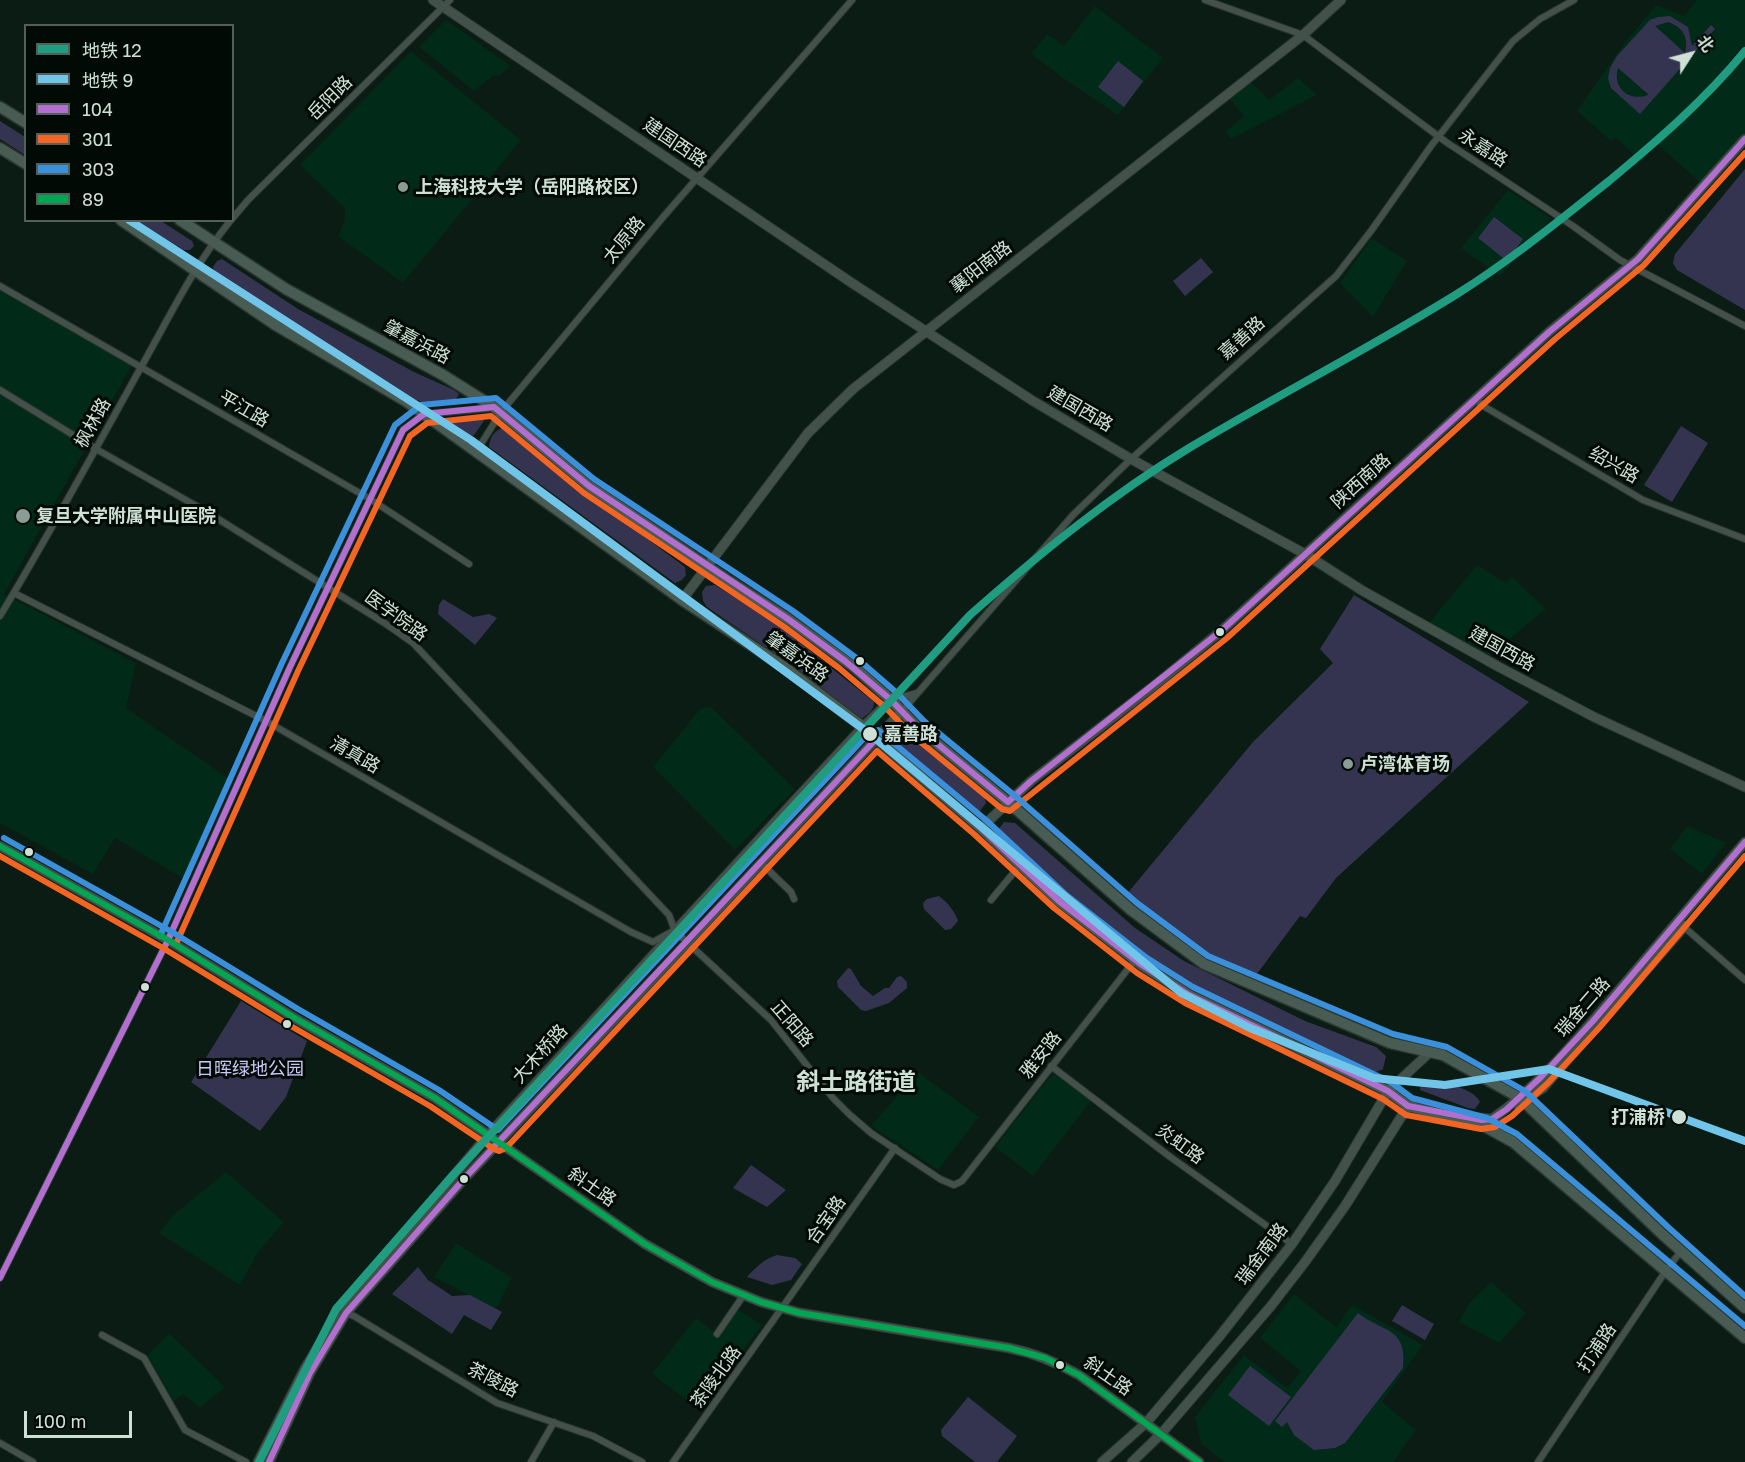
<!DOCTYPE html>
<meta charset="utf-8">
<style>
body{margin:0}
#map{position:relative;width:1745px;height:1462px;overflow:hidden;background:#0a1c14;font-family:"Golos Text","Noto Sans SC",sans-serif}
canvas{display:block}
.legend{position:absolute;left:24px;top:24px;width:210px;height:198px;box-sizing:border-box;background:#010a05;border:2px solid #536059;margin:0;padding:8px 10px;list-style:none;font-size:18px;color:#cfe1d7}
.legend li{display:flex;align-items:center;gap:12px;height:30px}
.legend b{width:30px;border:2px solid #536059}
.north{position:absolute;left:1661px;top:24px;width:60px;height:60px;-webkit-text-stroke:4px #010a05;paint-order:stroke;rotate:54deg;font-size:16px;font-weight:700;line-height:24px;text-align:center;color:#cfe1d7}
.north::after{content:'';display:block;margin:auto;width:21px;height:27px;background:#cfe1d7;clip-path:polygon(50% 0,100% 100%,50% 72%,0 100%)}
.scale{position:absolute;left:24px;top:1411px;width:108px;height:27px;box-sizing:border-box;border:3px solid #cfe1d7;border-top:0;padding-left:8px;font-size:18px;line-height:21px;white-space:nowrap;color:#cfe1d7;-webkit-text-stroke:4px #010a05;paint-order:stroke}
</style>
<div id="map">
<canvas width="1745" height="1462"></canvas>
<ul class="legend">
<li><b style="height:8px;background:#209c80"></b>地铁 12</li>
<li><b style="height:8px;background:#71c5e8"></b>地铁 9</li>
<li><b style="height:8px;background:#b36fd0"></b>104</li>
<li><b style="height:8px;background:#f26522"></b>301</li>
<li><b style="height:8px;background:#3a90db"></b>303</li>
<li><b style="height:8px;background:#00a651"></b>89</li>
</ul>
<div class="north">北</div>
<div class="scale">100 m</div>
</div>
<script>
const c = document.querySelector('canvas').getContext('2d');
c.lineJoin = 'round';
function fill(path, color) {
  c.fillStyle = color;
  c.fill(path, 'evenodd');
}
function trace(path, color, width, dash) {
  c.strokeStyle = color;
  c.lineWidth = width;
  c.lineCap = dash ? 'butt' : 'round';
  c.setLineDash(dash || []);
  c.stroke(path);
}
function label(font, color, halo, rows, align = 'center') {
  c.font = font + ' "Golos Text","Noto Sans SC",sans-serif';
  c.lineWidth = 6;
  c.setLineDash([]);
  c.textBaseline = 'middle';
  c.strokeStyle = halo;
  c.fillStyle = color;
  for (const [text, x, y, turn = 0] of rows) {
    c.save();
    c.translate(x, y);
    c.rotate((+turn || 0) * Math.PI / 180);
    c.textAlign = isNaN(turn) ? turn : align;
    if (halo) c.strokeText(text, 0, 0);
    c.fillText(text, 0, 0);
    c.restore();
  }
}
const built = new Path2D(`
 M1697,0H1745V134L1701,183L1657,144L1641,161L1615,137L1611,141L1577,111L1623,45L1656,5L1684,16Z
 M1095,6L1163,58L1118,115L1063,78L1031,54L1047,34L1064,46Z
 M446,20L511,66L499,76L494,75L474,91L419,47Z
 M411,51L521,140L403,283L338,236L345,220V208L300,165Z
 M1298,78L1317,95L1231,139L1225,132L1244,116L1229,98L1251,82L1269,100Z
 M1508,190L1551,218L1500,276L1461,248Z
 M1372,238L1407,261L1373,317L1340,283Z
 M0,289L132,365L4,594L136,663L126,708L228,778L211,819L183,878L115,838L93,874L0,823Z
 M1477,565L1506,583L1512,577L1546,609L1489,656L1429,623Z
 M707,707L712,708L795,789L735,850L653,767L700,709Z
 M1687,826L1726,843L1702,874L1670,849Z
 M918,1072L979,1117L938,1170L871,1126Z
 M1053,1073L1091,1101L1033,1176L995,1147Z
 M226,1172L284,1222L258,1252L240,1285L159,1233L173,1215Z
 M456,1243L512,1278L496,1309L434,1277Z
 M1491,1282L1526,1313L1499,1343L1459,1322L1469,1303Z
 M1294,1294L1336,1327L1352,1305L1423,1345L1382,1402L1416,1430L1393,1462H1225L1201,1444L1195,1417L1244,1355L1287,1388L1301,1371L1260,1338Z
 M737,1309L762,1325L699,1409L652,1374L696,1318L717,1334Z
 M169,1333L225,1387L200,1408L183,1394L174,1401L148,1355Z`);
const green = new Path2D(`
 M1670,16L1688,27L1692,46L1711,25L1715,29L1640,114L1611,88L1608,78L1610,68L1617,56L1650,20L1658,17ZM1668,22C1683,27 1689,38 1685,53L1655,26ZM1618,68L1648,94V95C1629,102 1612,88 1618,68Z
 M1118,61L1143,81L1124,107L1098,87Z
 M0,121L25,137V155L0,139Z
 M1745,169V310L1677,270L1673,263L1675,254Z
 M1494,217L1523,239L1507,261L1478,238Z
 M135,221H161L192,241L194,246L190,250H184Z
 M1201,258L1213,272L1185,296L1173,281Z
 M222,259L298,309L414,372L454,390L459,394C453,409 429,405 416,400L214,271L213,267L217,261Z
 M482,417L484,421L474,435L470,437L452,424V421Z
 M1681,426L1708,443L1672,502L1644,485Z
 M503,428L518,437L581,494L591,497L685,567L686,575L682,580L675,583L489,447C490,438 493,431 503,428Z
 M715,585L770,619L874,702C874,711 868,714 861,719L795,667L707,607L703,601L702,592L706,586Z
 M1354,595L1529,702L1336,878L1306,918L1300,916L1254,978L1207,956L1126,895L1253,742L1333,663L1320,649Z
 M443,599L473,617L489,614L497,618L475,645L438,614L439,605Z
 M898,729H904L984,796L986,803L979,812L972,813L891,744L890,739Z
 M1004,822L1015,823L1135,928L1184,961L1305,1021L1376,1047L1386,1056L1383,1069L1372,1074L1297,1042L1281,1033L1266,1031L1183,988L1116,936L999,837L998,830Z
 M939,896C947,902 955,911 958,921L951,929L945,930L924,909L923,903L927,899Z
 M848,968L851,969L861,986L873,996L885,988H889L897,977L901,976L907,982V988L889,1003L866,1011L861,1010L838,987L837,981Z
 M241,1001L307,1041L286,1097L260,1131L191,1082Z
 M1437,1080C1450,1085 1474,1089 1480,1102L1475,1109L1468,1108L1420,1090V1085Z
 M751,1165L786,1190L767,1207L733,1188Z
 M777,1255L795,1258L802,1264L791,1280L772,1285L747,1277C756,1267 764,1259 777,1255Z
 M418,1267L428,1280L452,1296L470,1295L502,1312L491,1330L464,1315L452,1334L392,1294Z
 M1402,1305L1434,1324L1425,1340L1392,1321Z
 M1358,1313C1382,1332 1408,1327 1403,1368L1345,1443L1335,1448L1314,1450L1294,1435L1287,1422L1282,1427L1275,1421Z
 M1250,1366L1291,1397L1269,1426L1228,1395Z
 M968,1397L1017,1436L997,1462H975L942,1436L941,1430Z`);
const street = new Path2D(`
 M1205,0L1303,35L1446,142L1573,226L1620,260L1745,326
 M232,219L248,200L450,0
 M0,286L370,499L469,564
 M0,390L96,449L207,512L386,624L413,643L669,915L675,931L771,1020L833,1098L849,1114L871,1133L940,1179L954,1185L962,1181L1135,960
 M1476,400L1485,407L1643,500L1745,539
 M476,452L501,412L664,216L852,0
 M14,593L266,721L631,932L653,942L671,932
 M0,616C49,535 94,452 140,369C169,318 194,265 231,220
 M891,700L917,693
 M902,711L1073,515L1131,459L1336,276L1371,231L1431,146L1513,41L1540,19L1574,0
 M762,864L791,892L794,899
 M991,900L1020,865
 M1684,927L1745,980
 M1051,1066L1169,1156L1292,1244
 M0,1278L168,940L290,667L403,430L424,414L492,408
 M345,1313L354,1316L497,1403L593,1436L642,1462
 M717,1334L743,1296
 M102,1335L144,1358L185,1430L246,1462
 M0,1443L33,1462
 M531,1462L554,1422
 M673,1462L895,1148
 M1538,1462L1665,1272L1681,1251`);
const secondary = new Path2D(`
 M433,0L852,283L1033,401L1131,459L1305,554L1363,591L1499,667L1594,717L1745,787
 M682,600L808,433L853,389L1303,35L1341,0
 M981,828L1031,781L1160,681L1221,631L1549,332L1638,259L1745,139
 M0,846L168,940L293,1017L435,1098L645,1244L712,1282L761,1302L800,1313L1009,1348C1035,1353 1056,1362 1079,1375L1199,1462
 M1518,1105L1543,1088L1684,927L1678,921
 M1467,1117L1492,1119C1539,1086 1577,1039 1614,996C1658,945 1701,893 1745,842
 M258,1462L304,1370L339,1311L489,1134L797,798L863,727L891,700
 M269,1462L310,1373L346,1313L463,1180L687,943L902,711
 M1102,1462L1146,1423L1219,1337L1292,1244L1335,1181L1388,1091L1429,1053
 M1132,1462L1161,1434L1271,1306L1305,1262L1345,1206L1408,1106H1413`);
const primary = new Path2D(`
 M0,107L26,123
 M0,148L26,164
 M121,220L277,326L407,402L682,600L783,666L863,727L981,828L1059,901L1142,965L1189,995L1388,1091L1408,1106L1484,1126L1513,1142L1745,1338
 M180,220L286,289L443,375L494,407L589,486L726,579L788,619L854,667L891,700L918,728L1008,802L1131,910L1204,964L1390,1043L1443,1055L1520,1098L1662,1234L1745,1308`);
const bus1 = new Path2D(`
 M0,1278L168,940L290,667L403,430L424,414L494,407L589,486L788,619L845,661L891,700L918,728L1008,802L1031,781L1221,631L1549,332L1638,259L1745,139
 M269,1462L310,1373L346,1313L463,1180L876,739L981,828L1059,901L1142,965L1189,995L1388,1091L1408,1106L1482,1120L1492,1119L1507,1109L1541,1077L1593,1021L1745,842`);
const bus2 = new Path2D(`
 M0,856L163,948L289,1025L430,1106L494,1149L499,1151L506,1148L877,751L975,835L1054,908L1137,973L1185,1003L1383,1099L1406,1115L1481,1129L1495,1127L1512,1116L1548,1083L1600,1027L1745,856
 M176,944L298,671L410,436L427,423L491,416L584,493L783,626L839,668L885,707L912,735L1002,809L1010,811L1227,638L1555,339L1644,265L1745,153`);
const bus3 = new Path2D(`
 M4,838L172,932L298,1009L439,1090L498,1130L869,733L878,730L987,821L1065,894L1147,958L1193,987L1392,1083L1412,1098L1487,1118L1517,1134L1745,1326
 M160,936L282,663L395,425L421,405L496,398L594,479L793,611L859,660L897,693L924,721L1014,795L1137,903L1208,956L1393,1034L1447,1047L1525,1091L1668,1227L1745,1296`);
const bus4 = new Path2D(`
 M0,846L168,940L293,1017L435,1098L645,1244L712,1282L761,1302L800,1313L1009,1348L1045,1358L1079,1375L1199,1462`);
const metro1 = new Path2D(`
 M259,1462L336,1309L454,1174L970,615C1039,554 1110,496 1189,448C1278,395 1370,348 1457,294C1511,260 1560,220 1609,181C1657,141 1705,100 1745,51`);
const metro2 = new Path2D(`
 M129,220L471,440L870,734L1181,993L1250,1028L1374,1078L1445,1085L1549,1069L1745,1141`);
const markers = [
 [403,187,6,"#8a9c93"],
 [23,516,8,"#8a9c93"],
 [1220,632,5,"#cfe1d7"],
 [860,661,5,"#cfe1d7"],
 [870,734,8,"#cfe1d7"],
 [1348,764,6,"#8a9c93"],
 [29,852,5,"#cfe1d7"],
 [145,987,5,"#cfe1d7"],
 [287,1024,5,"#cfe1d7"],
 [1679,1117,8,"#cfe1d7"],
 [464,1179,5,"#cfe1d7"],
 [1060,1365,5,"#cfe1d7"]
];
const streetNames = [
 ["岳阳路",330,98,-45],
 ["建国西路",675,143,34],
 ["永嘉路",1483,148,33],
 ["太原路",624,240,-51],
 ["襄阳南路",981,267,-38],
 ["嘉善路",1242,338,-42],
 ["肇嘉浜路",417,342,28],
 ["平江路",244,409,30],
 ["建国西路",1080,409,30],
 ["枫林路",93,423,-61],
 ["绍兴路",1614,465,30],
 ["陕西南路",1361,481,-42],
 ["医学院路",396,616,36],
 ["建国西路",1502,649,29],
 ["肇嘉浜路",797,657,36],
 ["清真路",355,755,30],
 ["瑞金二路",1583,1007,-49],
 ["正阳路",792,1024,49],
 ["大木桥路",540,1054,-48],
 ["雅安路",1041,1055,-52],
 ["炎虹路",1180,1144,36],
 ["斜土路",592,1187,35],
 ["合宝路",826,1220,-55],
 ["瑞金南路",1262,1254,-53],
 ["打浦路",1597,1348,-57],
 ["斜土路",1108,1376,35],
 ["茶陵北路",716,1377,-54],
 ["茶陵路",493,1380,27]
];
const poiNames = [
 ["上海科技大学（岳阳路校区）",415,187],
 ["复旦大学附属中山医院",36,516],
 ["卢湾体育场",1360,764]
];
const stopNames = [
 ["嘉善路",884,734],
 ["打浦桥",1665,1117,"right"]
];
const parkNames = [
 ["日晖绿地公园",250,1069]
];
const districtNames = [
 ["斜土路街道",856,1082]
];
fill(built, '#012a19');
fill(green, '#353450');
trace(street, '#2b3631', 8);
trace(secondary, '#2b3631', 11);
trace(primary, '#2b3631', 13);
trace(street, '#43514a', 6);
trace(secondary, '#42524a', 9);
trace(primary, '#495c53', 10);
trace(bus1, '#b36fd0', 6);
trace(bus2, '#f26522', 6);
trace(bus3, '#3a90db', 6);
trace(bus4, '#00a651', 6);
trace(metro1, '#209c80', 8);
trace(metro2, '#71c5e8', 8);
for (const [x, y, r, color] of markers) {
  const dot = new Path2D();
  dot.arc(x, y, r, 0, 2 * Math.PI);
  c.fillStyle = color;
  c.fill(dot);
  trace(dot, '#010a05', 2);
}
label('18px', '#cfe1d7', '#010a05', streetNames);
label('bold 18px', '#cfe1d7', '#010a05', poiNames, 'left');
label('bold 18px', '#cfe1d7', '#010a05', stopNames, 'left');
label('18px', '#cbc8f8', '#010a05', parkNames);
label('bold 24px', '#cfe1d7', '#010a05', districtNames);
</script>
